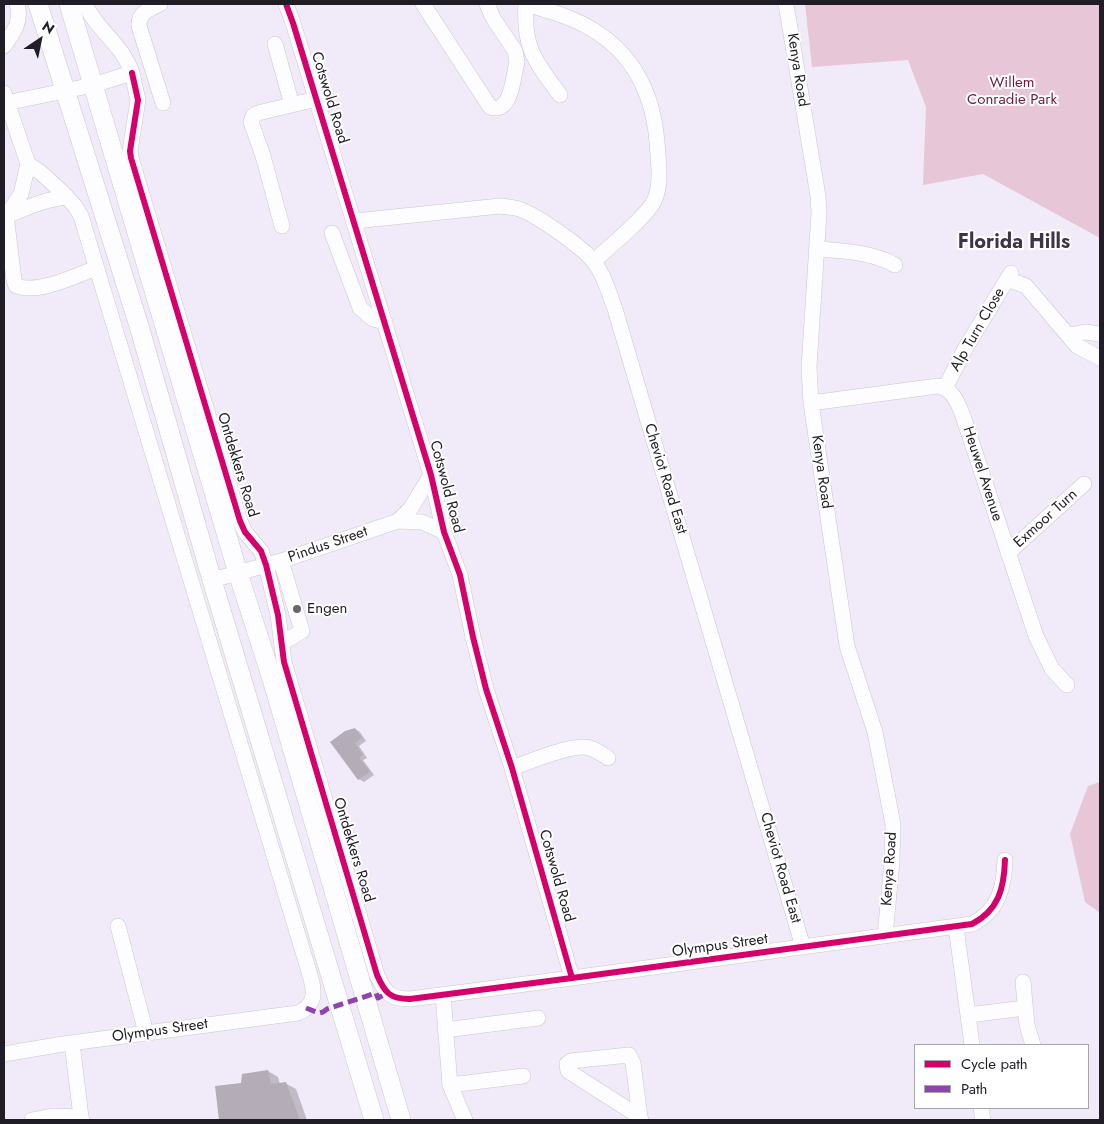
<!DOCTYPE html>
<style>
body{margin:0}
#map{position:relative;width:1104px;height:1124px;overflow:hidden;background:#f1eaf8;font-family:Jost,sans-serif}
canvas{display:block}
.frame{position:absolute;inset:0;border:5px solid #211d26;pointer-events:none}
.legend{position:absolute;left:914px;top:1044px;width:175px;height:65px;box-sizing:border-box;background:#fff;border:1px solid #a6a5a8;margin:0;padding:6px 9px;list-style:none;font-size:15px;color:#211d26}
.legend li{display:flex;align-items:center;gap:10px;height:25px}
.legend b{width:25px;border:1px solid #a6a5a8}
.north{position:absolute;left:15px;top:15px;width:50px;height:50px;-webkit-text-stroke:4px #fff;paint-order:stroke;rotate:34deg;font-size:14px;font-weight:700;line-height:20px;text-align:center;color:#211d26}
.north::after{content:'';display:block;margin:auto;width:18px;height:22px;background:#211d26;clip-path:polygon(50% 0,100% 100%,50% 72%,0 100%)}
</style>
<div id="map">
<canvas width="1104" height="1124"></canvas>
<div class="frame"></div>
<ul class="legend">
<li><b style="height:6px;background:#d6006c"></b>Cycle path</li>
<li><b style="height:6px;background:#8e44ad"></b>Path</li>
</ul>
<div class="north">N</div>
</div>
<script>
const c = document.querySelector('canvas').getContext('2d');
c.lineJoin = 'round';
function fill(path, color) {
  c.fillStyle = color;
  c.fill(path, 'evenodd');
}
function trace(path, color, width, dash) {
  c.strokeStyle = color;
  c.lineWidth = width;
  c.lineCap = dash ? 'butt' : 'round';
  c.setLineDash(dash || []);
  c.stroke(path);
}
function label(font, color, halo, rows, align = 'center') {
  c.font = font + ' Jost,sans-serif';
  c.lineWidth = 4;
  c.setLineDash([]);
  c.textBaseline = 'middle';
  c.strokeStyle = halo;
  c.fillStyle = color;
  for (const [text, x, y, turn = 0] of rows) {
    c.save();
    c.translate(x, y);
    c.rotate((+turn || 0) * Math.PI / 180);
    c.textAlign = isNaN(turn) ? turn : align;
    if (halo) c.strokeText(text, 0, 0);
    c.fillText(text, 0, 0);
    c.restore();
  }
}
const green = new Path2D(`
 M805,4H1100V238L983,174L923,185L926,107L908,60L812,67Z
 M1100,782V913L1085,902L1070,834L1088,786Z`);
const shadow = new Path2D(`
 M355,729L360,732L366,741L359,746L367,758L363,760L374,775L364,782L359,779L332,742Z
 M268,1071L278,1077L280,1084L285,1083L296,1089L307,1120H221L216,1087L243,1084Z`);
const building = new Path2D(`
 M355,728L362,738L355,743L363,755L359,757L370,772L358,780L330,742L345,731Z
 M268,1070L271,1084L286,1082L300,1120H219L215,1086L241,1083L242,1074Z`);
const minor = new Path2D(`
 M160,4C149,9 138,13 139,26L163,103
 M286,4L293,23L431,475L444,532L460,575L473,637L486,689L512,768L572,978
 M423,4L490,107C512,115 513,76 517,62L515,51L493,18L487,4
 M526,4C523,48 535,61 560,95
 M528,4C539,9 552,11 564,16C622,37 652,81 657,142C658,160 662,181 655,199C648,216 609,247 594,261
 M786,4L818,196L819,213L809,367L811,403L847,646L875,732L893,824L892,861L885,936
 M275,44L292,105
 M4,46C14,32 22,21 17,4
 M132,73L138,100L130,151L131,158L240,521L245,532L261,551L266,565L278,615L284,662L377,975C385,993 390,999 410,999L572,978L972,924C999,910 1004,888 1005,860
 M4,93L28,164L40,172L61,191L75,206L81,216L310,975C315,992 316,1005 298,1013L63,1044L4,1054
 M6,103L93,85L132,73C122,43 97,31 85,4
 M67,197C45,199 26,208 6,216L14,280L16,286C39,294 75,276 96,268
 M7,215L21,194L28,164
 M355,221L500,206C506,207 513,207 519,209C537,215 584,248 595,263C605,277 609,293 615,309L803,947
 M282,226L263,156L251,122L253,116L258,113L316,99
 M332,233L360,308L373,319L385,322
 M818,249C843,251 873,252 895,265
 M1007,279L1026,286L1077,346L1100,358
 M1069,335L1085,332L1100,334
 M945,388L965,349L1011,273
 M811,403L938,386C952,389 957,401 962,413L1036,636L1052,669L1067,685
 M398,521L411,508L431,475
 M1008,553L1084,484
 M281,561L302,631L282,643
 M212,580L281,561L398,521L422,522L444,532
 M512,768C531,761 564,747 583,747C593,747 600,753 608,758
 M118,926L146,1033
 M956,927L972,1045
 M1023,982L1027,1025L1033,1045
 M443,995L450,1085L465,1120
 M968,1015L1025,1008
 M445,1030L538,1018
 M72,1043L81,1117
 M450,1085L523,1076
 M981,1108L983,1120
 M640,1117L568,1071L567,1064L571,1061L629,1055L633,1063L640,1117L641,1120
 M32,1120L52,1116L81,1117L82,1120`);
const major = new Path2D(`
 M38,4L139,326L212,580L374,1120
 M69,4L238,573L272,679L401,1120`);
const quiet = new Path2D(`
 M306,1008L319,1013L323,1012L327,1009L376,993L378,998L387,993`);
const cycleway = new Path2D(`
 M286,4L293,23L431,475L444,532L460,575L473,637L486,689L512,768L572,978
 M132,73L138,100L130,151L131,158L240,521L245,532L261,551L266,565L278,615L284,662L377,975C385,993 390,999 410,999L572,978L972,924C999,910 1004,888 1005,860`);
const markers = [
 [297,609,5,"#6a6570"]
];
const streetNames = [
 ["Kenya Road",797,70,81],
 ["Cotswold Road",329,98,73],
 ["Alp Turn Close",978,330,-60],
 ["Ontdekkers Road",237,465,73],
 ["Kenya Road",821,472,82],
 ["Heuwel Avenue",982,474,72],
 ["Cheviot Road East",665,479,73],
 ["Cotswold Road",446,487,75],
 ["Exmoor Turn",1046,519,-42],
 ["Pindus Street",328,545,-19],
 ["Ontdekkers Road",353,850,73],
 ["Cheviot Road East",780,868,74],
 ["Kenya Road",890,869,-86],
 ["Cotswold Road",556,876,74],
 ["Olympus Street",720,946,-8],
 ["Olympus Street",160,1031,-8]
];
const parkNames = [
 ["Willem",1012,83],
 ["Conradie Park",1012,100]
];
const poiNames = [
 ["Engen",307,609]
];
const districtNames = [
 ["Florida Hills",1014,243]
];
fill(green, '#e7c6d8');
fill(shadow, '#0003');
fill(building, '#b4adb7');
trace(minor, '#ccc6d2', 16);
trace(major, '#ccc6d2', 20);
trace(minor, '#fdfcfe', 15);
trace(major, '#fdfcfe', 19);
trace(quiet, '#8e44ad', 5, [10, 5]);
trace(cycleway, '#d6006c', 6);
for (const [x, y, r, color] of markers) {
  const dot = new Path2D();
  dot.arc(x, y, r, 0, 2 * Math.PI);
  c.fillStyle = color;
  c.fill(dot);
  trace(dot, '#fff', 2);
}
label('15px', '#211d26', '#fff', streetNames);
label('15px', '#6e1944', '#fff', parkNames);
label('15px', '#211d26', '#fff', poiNames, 'left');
label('bold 20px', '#3e3449', '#fff', districtNames);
</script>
